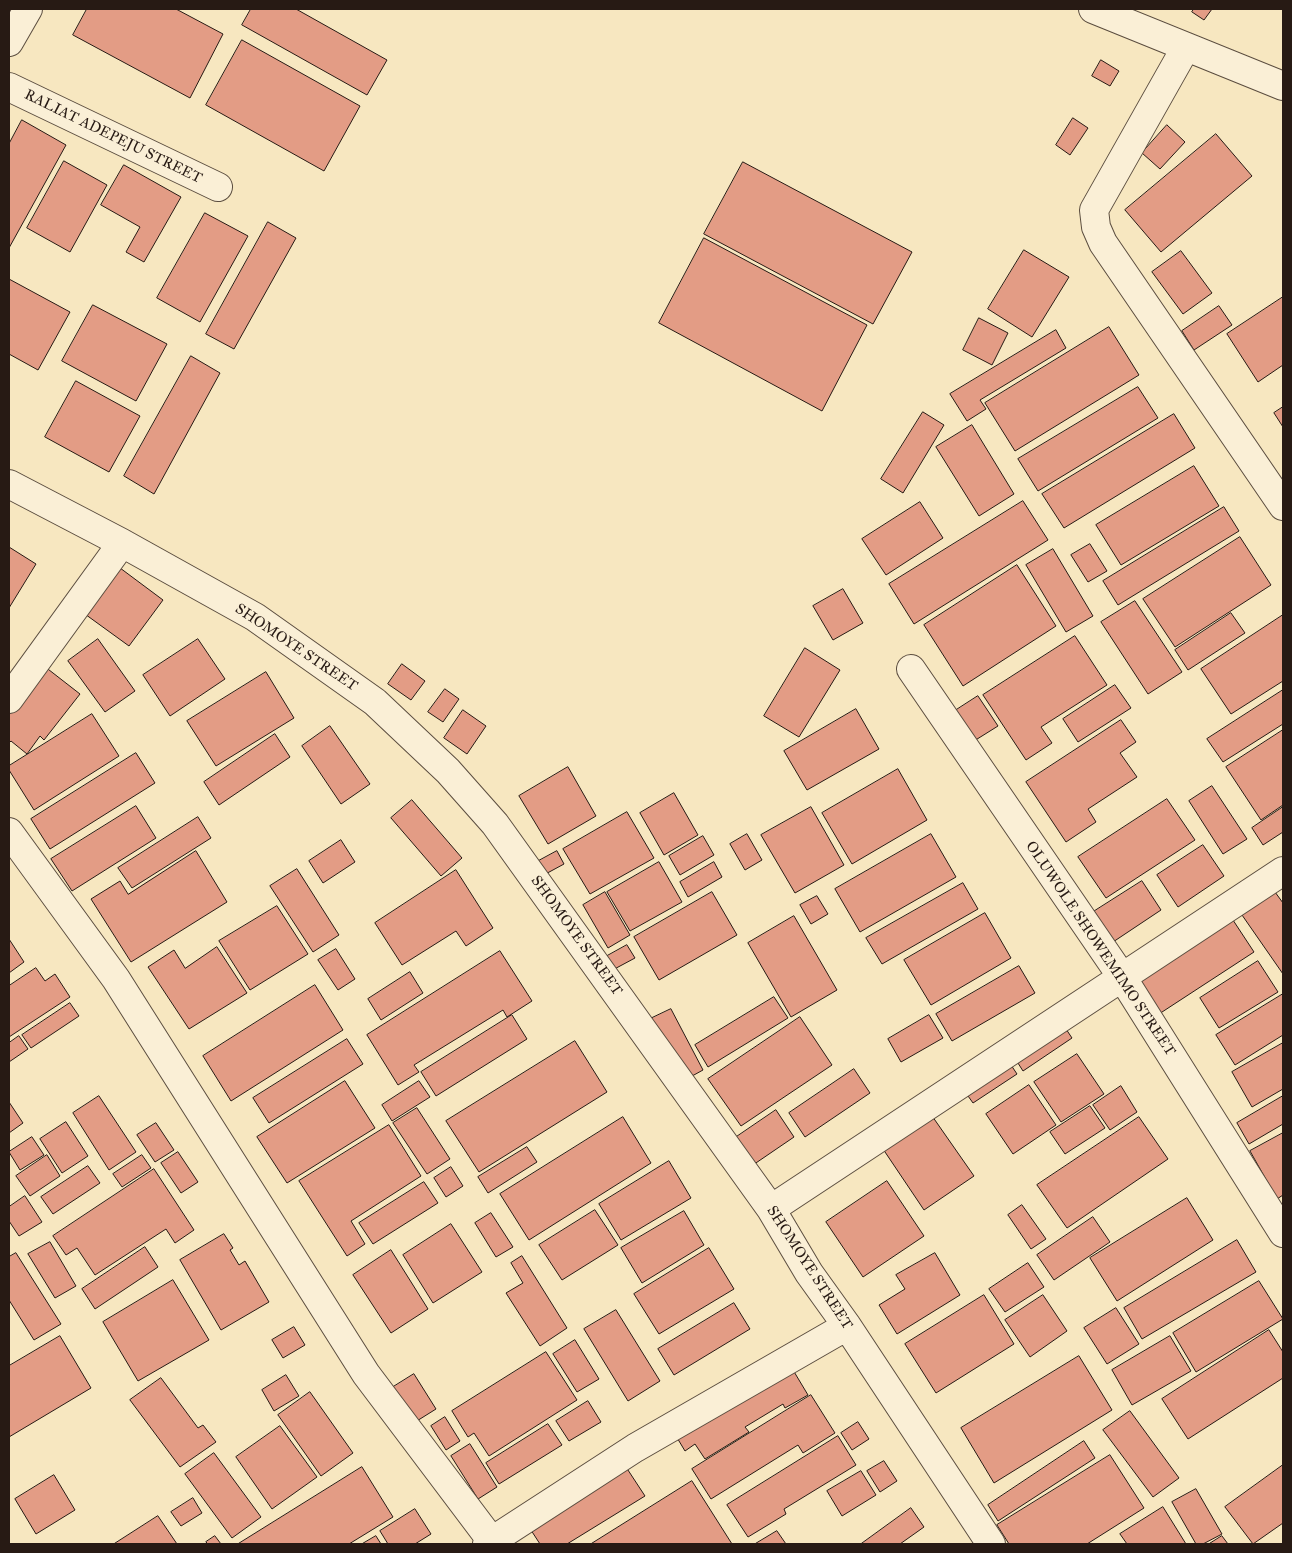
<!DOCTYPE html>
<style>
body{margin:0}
#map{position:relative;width:1292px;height:1553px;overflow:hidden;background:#f7e7c0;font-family:"IM FELL Great Primer",serif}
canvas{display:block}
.frame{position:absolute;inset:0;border:10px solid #271a14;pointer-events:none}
</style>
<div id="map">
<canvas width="1292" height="1553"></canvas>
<div class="frame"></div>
</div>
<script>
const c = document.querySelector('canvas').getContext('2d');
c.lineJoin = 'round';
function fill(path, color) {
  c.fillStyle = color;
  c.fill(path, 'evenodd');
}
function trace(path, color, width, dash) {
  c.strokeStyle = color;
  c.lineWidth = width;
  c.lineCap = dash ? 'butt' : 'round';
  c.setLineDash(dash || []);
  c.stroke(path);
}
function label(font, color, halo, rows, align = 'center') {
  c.font = font + ' "IM FELL Great Primer",serif';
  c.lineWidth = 4;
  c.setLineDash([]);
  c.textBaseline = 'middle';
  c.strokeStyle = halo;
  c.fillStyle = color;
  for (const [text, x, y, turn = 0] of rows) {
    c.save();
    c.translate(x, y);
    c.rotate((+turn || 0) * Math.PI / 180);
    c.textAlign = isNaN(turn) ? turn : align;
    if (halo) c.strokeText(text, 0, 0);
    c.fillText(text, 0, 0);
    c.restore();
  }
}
const building = new Path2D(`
 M87,9H176L223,34L190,98L73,35Z
 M251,9H296L387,60L367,95L242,25Z
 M1194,9H1212L1204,20L1192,12Z
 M242,40L360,106L324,171L206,105Z
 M1101,60L1119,71L1110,86L1092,76Z
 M1073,118L1088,128L1070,155L1056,145Z
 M22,120L66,145L9,248V144Z
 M1167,125L1185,142L1160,169L1142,153Z
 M1216,134L1252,176L1161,252L1125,210Z
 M64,161L107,185L70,252L27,228Z
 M743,162L912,252L873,324L704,234Z
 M124,165L181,197L144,262L126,252L140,227L101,205Z
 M205,213L248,236L200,322L157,298Z
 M268,222L296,238L234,349L206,334Z
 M704,238L867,325L822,411L659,323Z
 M1024,250L1069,277L1032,337L988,309Z
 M1181,251L1212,293L1183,314L1152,272Z
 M9,279L70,312L38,370L9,354Z
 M1283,297V365L1258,382L1227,334Z
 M93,305L167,344L136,401L62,361Z
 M1219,306L1232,325L1194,350L1182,331Z
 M979,318L1008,333L992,365L963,350Z
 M1109,327L1139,375L1015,451L985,403Z
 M1056,330L1066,348L980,400L986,409L967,421L950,394Z
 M191,356L220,373L154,494L124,476Z
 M76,381L140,416L109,472L45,437Z
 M1138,387L1158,418L1038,491L1018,459Z
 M1283,407V427L1274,413Z
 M923,412L944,425L903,493L881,479Z
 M1174,414L1195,448L1064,528L1042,494Z
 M972,425L1014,494L979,516L936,447Z
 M1194,466L1219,506L1121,565L1096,525Z
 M1023,501L1048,540L914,624L889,584Z
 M920,502L943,538L886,575L862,539Z
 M1224,507L1239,531L1118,605L1103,581Z
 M1240,537L1271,585L1175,647L1143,599Z
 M1090,544L1107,571L1088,582L1071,555Z
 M9,547L36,564L9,608Z
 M1053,549L1093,616L1066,632L1026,565Z
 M112,562L163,600L129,646L78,609Z
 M1017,565L1056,626L963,686L924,625Z
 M843,589L863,623L833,640L813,606Z
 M1135,601L1182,672L1148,694L1101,622Z
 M1231,613L1245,633L1188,670L1175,650Z
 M1283,615V681L1231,714L1201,669Z
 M1075,636L1107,685L1041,727L1052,743L1026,760L983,695Z
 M98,639L135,691L105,712L68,661Z
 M198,639L225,679L170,716L143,675Z
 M805,648L840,670L799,737L764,716Z
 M402,664L425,681L411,700L388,684Z
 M44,666L80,694L44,740L40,736L27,754L11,741L9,743V711Z
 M266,672L294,718L216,766L187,721Z
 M1115,685L1131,708L1078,742L1063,719Z
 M445,689L459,699L443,722L428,712Z
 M1283,690V724L1223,762L1207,739Z
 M978,696L998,726L966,746L947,716Z
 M856,709L879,749L807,790L784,751Z
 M463,710L486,726L467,754L444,738Z
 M92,714L119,756L34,810L9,770V766Z
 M1121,720L1136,742L1120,753L1137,777L1088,809L1096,822L1066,842L1026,782Z
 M330,726L370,784L341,804L302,746Z
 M1283,730V805L1261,820L1226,767Z
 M275,734L290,757L219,805L204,782Z
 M136,753L155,783L50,849L31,819Z
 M568,767L596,816L548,844L519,796Z
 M898,769L927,820L852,864L822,813Z
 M1212,786L1247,839L1223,854L1189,801Z
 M674,793L698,835L664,855L640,813Z
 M1167,799L1195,840L1106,898L1078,857Z
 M412,800L462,858L441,876L391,818Z
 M136,806L156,838L72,891L51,859Z
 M811,807L844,865L795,893L761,835Z
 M1283,807V832L1263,845L1252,828Z
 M627,812L654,858L590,894L563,849Z
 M198,817L211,838L132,888L118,868Z
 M747,834L762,860L745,870L730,844Z
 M931,834L956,877L860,932L835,889Z
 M703,836L714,855L680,875L669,856Z
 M341,840L355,862L323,883L309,861Z
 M1203,845L1224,876L1178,907L1157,875Z
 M196,851L227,902L131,962L91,899L120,881L128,894Z
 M557,851L564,864L540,877L533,864Z
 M659,862L682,902L630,931L607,892Z
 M714,862L722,877L688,897L680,882Z
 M297,869L339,935L313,952L270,886Z
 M456,870L493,928L466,946L456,931L402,965L375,923Z
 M1142,881L1161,910L1110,944L1090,914Z
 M963,883L978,909L882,964L866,938Z
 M605,892L630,935L608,948L583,905Z
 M712,892L737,935L659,980L634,937Z
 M1275,892L1283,903V974L1242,915Z
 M817,896L828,914L811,924L800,905Z
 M277,906L308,954L250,990L219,941Z
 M985,913L1011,958L931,1005L904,960Z
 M1229,914L1254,952L1159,1014L1134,977Z
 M794,916L837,990L791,1017L748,943Z
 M9,939L24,962L9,973Z
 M627,945L635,958L607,973L600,960Z
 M217,947L247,993L189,1029L148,967L174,950L185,968Z
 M336,949L355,979L338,990L318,960Z
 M500,951L532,1001L507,1017L503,1010L414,1065L419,1072L398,1085L367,1035Z
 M1258,961L1278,992L1219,1028L1200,998Z
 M1019,966L1035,993L952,1041L936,1014Z
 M36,968L45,981L55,974L70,997L9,1037V986Z
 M410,972L423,993L381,1020L368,999Z
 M315,985L343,1030L231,1101L203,1056Z
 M1283,994V1035L1235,1065L1216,1035Z
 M774,997L788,1018L708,1067L695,1045Z
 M70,1003L79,1016L31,1048L22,1035Z
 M671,1009L703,1070L683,1081L650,1019Z
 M512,1015L527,1039L436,1096L421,1072Z
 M929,1015L943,1038L901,1062L888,1039Z
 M800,1017L832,1065L741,1126L708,1079Z
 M1060,1020L1072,1038L1023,1071L1011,1052Z
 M19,1036L28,1049L9,1062V1043Z
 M347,1039L363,1064L269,1123L253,1098Z
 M575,1041L607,1092L479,1172L446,1121Z
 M1283,1043V1089L1252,1107L1232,1072Z
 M1077,1054L1104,1094L1061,1122L1034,1082Z
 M1005,1056L1017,1074L973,1103L961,1086Z
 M854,1069L870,1093L805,1137L789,1113Z
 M345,1081L375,1128L287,1183L257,1137Z
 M419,1081L430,1097L392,1121L382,1105Z
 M1029,1085L1056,1125L1013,1154L986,1114Z
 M1121,1086L1137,1112L1110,1130L1093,1105Z
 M99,1096L136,1152L109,1170L73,1113Z
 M1283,1096V1124L1249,1144L1237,1123Z
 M9,1102L23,1123L9,1133Z
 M1090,1106L1105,1128L1065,1154L1050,1132Z
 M417,1108L450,1159L427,1174L393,1123Z
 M776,1110L794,1137L750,1167L732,1140Z
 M930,1113L974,1176L924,1210L881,1146Z
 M623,1117L651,1163L529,1240L500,1194Z
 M1139,1117L1168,1159L1067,1228L1037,1185Z
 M66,1122L88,1156L62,1173L40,1139Z
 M156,1123L174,1150L155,1162L137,1135Z
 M389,1125L421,1176L351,1221L365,1244L347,1256L299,1181Z
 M1283,1133V1195L1277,1199L1250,1151Z
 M32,1137L44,1155L20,1170L9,1152Z
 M527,1147L537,1162L488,1193L478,1177Z
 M178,1152L198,1182L181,1193L161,1163Z
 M47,1155L60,1176L30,1196L16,1176Z
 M142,1155L151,1168L122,1187L113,1174Z
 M669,1161L691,1198L621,1240L599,1204Z
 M88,1166L100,1183L53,1214L41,1197Z
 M451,1167L463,1186L446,1197L434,1178Z
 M154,1169L194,1230L175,1243L166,1229L95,1275L77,1248L66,1255L53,1236Z
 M887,1181L924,1236L863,1277L826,1222Z
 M424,1182L438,1203L373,1244L359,1223Z
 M25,1196L42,1222L19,1236L9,1221V1207Z
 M1187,1198L1213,1240L1117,1301L1090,1258Z
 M1022,1205L1046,1239L1031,1249L1008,1215Z
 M595,1210L618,1245L562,1280L539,1245Z
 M684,1211L704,1245L642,1283L621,1248Z
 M491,1213L513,1247L496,1257L475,1223Z
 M1093,1217L1110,1242L1054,1280L1037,1255Z
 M451,1224L482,1272L433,1303L403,1255Z
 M224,1234L233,1248L230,1250L239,1265L245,1261L269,1302L221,1330L180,1260Z
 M1237,1240L1256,1272L1142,1339L1124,1308Z
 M50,1242L76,1286L55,1298L28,1254Z
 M145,1247L158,1267L95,1309L82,1289Z
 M709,1248L734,1289L659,1334L634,1294Z
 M391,1250L428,1309L391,1333L353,1275Z
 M16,1253L61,1324L34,1340L9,1300V1257Z
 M935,1253L960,1295L897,1334L879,1305L905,1289L896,1275Z
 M522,1256L567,1328L540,1346L506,1293L523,1283L511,1263Z
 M1028,1263L1044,1287L1005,1312L989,1289Z
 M173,1280L209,1340L138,1381L103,1322Z
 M1259,1281L1283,1319L1196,1372L1173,1333Z
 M984,1295L1014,1344L936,1393L905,1344Z
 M1043,1295L1067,1331L1030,1357L1005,1320Z
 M734,1303L750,1329L674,1375L658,1349Z
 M1116,1308L1139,1344L1107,1364L1084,1328Z
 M616,1310L660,1381L628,1401L584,1329Z
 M294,1327L305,1345L283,1358L272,1340Z
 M1269,1330L1283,1352V1378L1188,1439L1162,1399Z
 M60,1336L91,1388L9,1437V1366Z
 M1170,1336L1191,1371L1132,1405L1112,1370Z
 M575,1340L599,1379L577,1392L553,1354Z
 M546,1352L577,1400L489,1456L474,1433L468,1437L452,1411Z
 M1079,1356L1112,1410L994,1483L961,1428Z
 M790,1365L808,1395L785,1408L783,1404L745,1427L749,1432L705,1459L695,1444L685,1451L676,1436Z
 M414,1374L436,1409L412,1424L390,1389Z
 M286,1375L299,1396L274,1411L262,1390Z
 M161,1378L198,1428L203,1425L216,1442L180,1467L130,1400Z
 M310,1392L353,1453L321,1476L278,1415Z
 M811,1395L835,1433L803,1453L798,1445L711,1499L692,1469Z
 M588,1401L601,1422L569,1441L556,1421Z
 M1130,1411L1179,1478L1153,1497L1103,1430Z
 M445,1417L460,1441L446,1450L431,1426Z
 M858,1422L869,1439L852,1450L841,1433Z
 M548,1424L562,1445L499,1484L486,1463Z
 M280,1426L317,1477L272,1509L236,1457Z
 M838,1436L856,1465L784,1509L786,1514L748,1537L727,1505Z
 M1084,1441L1095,1458L998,1521L988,1505Z
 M470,1444L497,1487L478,1499L451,1456Z
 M214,1453L261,1517L232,1538L185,1474Z
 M1110,1455L1144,1508L1087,1544H1009L997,1525Z
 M884,1461L897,1481L880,1492L867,1471Z
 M624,1464L645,1496L567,1544H540L527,1524Z
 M1283,1465V1523L1253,1544L1225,1507Z
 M362,1467L393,1517L349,1544H238Z
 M861,1471L876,1495L842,1516L827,1491Z
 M54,1475L75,1510L36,1534L15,1499Z
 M692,1481L732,1544H591Z
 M1196,1489L1222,1534L1203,1544H1196L1172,1502Z
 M193,1498L202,1513L181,1526L171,1512Z
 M1163,1507L1186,1544H1127L1120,1534Z
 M911,1508L924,1527L900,1544H861Z
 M415,1509L431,1534L415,1544H388L380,1531Z
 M158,1516L177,1544H114Z
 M777,1531L786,1544H755Z
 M215,1536L221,1544H208L206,1542Z
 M376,1536L381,1544H362Z
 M1222,1536L1228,1544H1209Z`);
const street = new Path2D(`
 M1093,9L1283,86
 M9,42L28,9
 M1186,47L1094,210L1096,227L1103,243L1283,506
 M9,87L218,187
 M9,484L122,543L255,617L375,702L448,771L495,824L771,1209L809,1273L847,1326L991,1544
 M911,669L1122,977L1283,1233
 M9,699L122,543
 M9,832L116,979L366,1374L494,1544
 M771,1209L1283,871
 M487,1544L635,1448L847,1326`);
const streetNames = [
 ["RALIAT ADEPEJU STREET",113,137,26],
 ["SHOMOYE STREET",296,648,34],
 ["SHOMOYE STREET",576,936,54],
 ["OLUWOLE SHOWEMIMO STREET",1100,949,56],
 ["SHOMOYE STREET",809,1268,57]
];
fill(building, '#e39c85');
trace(building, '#271a14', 1);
trace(street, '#5b4d3f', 30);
trace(street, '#faefd6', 28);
label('15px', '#271a14', '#faefd6', streetNames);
</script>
